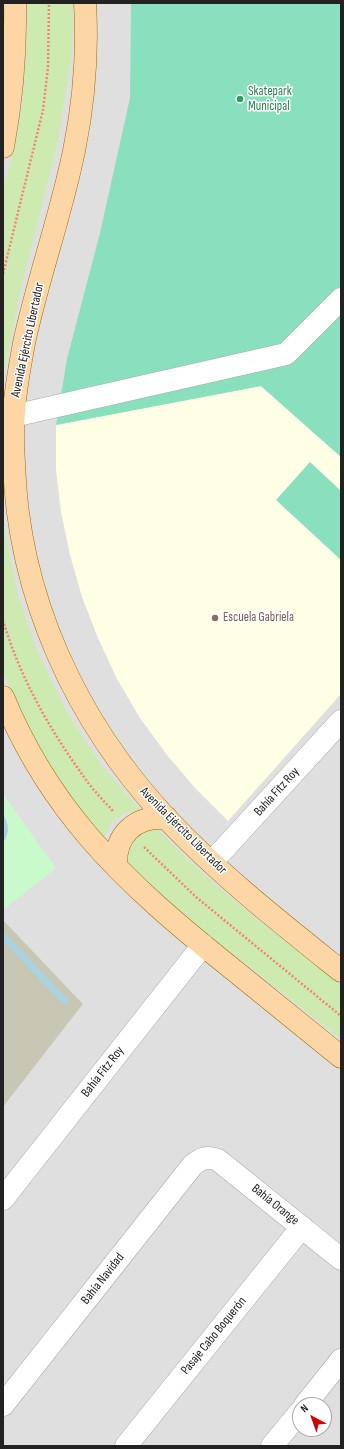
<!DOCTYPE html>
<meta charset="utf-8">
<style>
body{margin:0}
#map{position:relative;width:344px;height:1449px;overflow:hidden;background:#f2efe9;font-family:"Sofia Sans Condensed",sans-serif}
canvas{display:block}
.frame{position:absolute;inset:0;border:4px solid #222;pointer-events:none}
.north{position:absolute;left:292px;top:1397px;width:40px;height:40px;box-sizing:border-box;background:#fff;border:1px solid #a7a7a7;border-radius:50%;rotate:319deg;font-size:11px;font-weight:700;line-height:16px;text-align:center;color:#222}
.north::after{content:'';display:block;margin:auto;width:14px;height:18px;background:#d40000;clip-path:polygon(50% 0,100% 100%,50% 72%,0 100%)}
</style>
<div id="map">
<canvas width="344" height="1449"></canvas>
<div class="frame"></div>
<div class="north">N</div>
</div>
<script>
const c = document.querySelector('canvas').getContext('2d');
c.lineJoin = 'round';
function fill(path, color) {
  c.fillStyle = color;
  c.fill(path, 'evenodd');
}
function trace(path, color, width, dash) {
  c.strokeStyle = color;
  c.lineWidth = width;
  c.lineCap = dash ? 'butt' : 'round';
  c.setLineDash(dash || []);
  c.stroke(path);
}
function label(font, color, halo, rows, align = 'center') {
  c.font = font + ' "Sofia Sans Condensed",sans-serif';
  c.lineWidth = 3;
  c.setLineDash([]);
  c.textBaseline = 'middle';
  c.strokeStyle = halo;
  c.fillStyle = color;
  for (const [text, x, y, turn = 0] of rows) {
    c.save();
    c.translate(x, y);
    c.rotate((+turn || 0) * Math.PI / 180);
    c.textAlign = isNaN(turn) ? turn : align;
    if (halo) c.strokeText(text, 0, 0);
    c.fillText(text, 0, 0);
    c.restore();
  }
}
const residential = new Path2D(`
 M3,3H341V1446H3V1107L83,1004L3,920ZM300,1405H324V1429H300Z`);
const education = new Path2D(`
 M261,386L341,457V694L228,821L196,789L167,755L140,718L117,679L98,638L82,597L70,555L61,512L56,469V425Z`);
const construction = new Path2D(`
 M3,920L83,1004L3,1107Z`);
const grass = new Path2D(`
 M28,3H73L72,54L58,141L20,292L3,378V191L11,159L22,106L26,54Z
 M3,513L7,542L18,595L38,653L68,714L103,767L140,810L125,813L112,822L103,840C93,827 83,814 73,801C45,761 21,716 3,671Z
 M155,826C210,886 277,934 341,985V1039L170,904L141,877L121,854L127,838Z`);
const park = new Path2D(`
 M3,794L56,868L3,910Z`);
const pitch = new Path2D(`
 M131,3H341V457L261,386L56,425L67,359L100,233L130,98Z
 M310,462L341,491V560L276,500Z`);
const water = new Path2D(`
 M3,814C9,824 10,833 3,843Z`);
const stream = new Path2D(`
 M3,936L65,1001`);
const path = new Path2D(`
 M3,274L43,110L48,67L49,3
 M3,620C19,676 50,730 84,777C92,789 103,800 113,811
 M144,847L196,897L341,1016`);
const minor = new Path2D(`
 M13,416L286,354L341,299
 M212,862L341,721
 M3,1199L203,945
 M3,1405L192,1166C201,1158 207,1156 218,1160L341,1259
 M305,1405L341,1360
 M126,1446L302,1227
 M272,1446L300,1412`);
const major = new Path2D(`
 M85,3C88,53 84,102 74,151C61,215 38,278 24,343C20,366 15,390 14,413C12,430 13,446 14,463C18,596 76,722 167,819C220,875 281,923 341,971
 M3,147C12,99 16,52 15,3
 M3,697C24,748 53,795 88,836C130,885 180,927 230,967C267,997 304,1027 341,1057
 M116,866C115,834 135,816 167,818`);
const markers = [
 [240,99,4,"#2e9e5b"],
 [215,618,4,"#8d6e63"]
];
const leisureNames = [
 ["Skatepark",248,92],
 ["Municipal",248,107]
];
const streetNames = [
 ["Avenida Ejército Libertador",28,340,-78],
 ["Bahía Fitz Roy",277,792,-48],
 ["Avenida Ejército Libertador",183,831,45],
 ["Bahía Fitz Roy",103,1072,-52],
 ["Bahía Orange",275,1205,39],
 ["Bahía Navidad",103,1279,-52],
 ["Pasaje Cabo Boquerón",214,1336,-51]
];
const educationNames = [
 ["Escuela Gabriela",223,618]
];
fill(residential, '#e0dfdf');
fill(education, '#ffffe5');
fill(construction, '#c7c7b4');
fill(grass, '#cdebb0');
fill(park, '#c8facc');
fill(pitch, '#88e0be');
fill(water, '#aad3df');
trace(stream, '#aad3df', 7);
trace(minor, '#a9a9a9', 23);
trace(major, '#a06b00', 23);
trace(path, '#fa8072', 2.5, [2, 2]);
trace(minor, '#fff', 22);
trace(major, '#fcd6a4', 22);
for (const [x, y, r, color] of markers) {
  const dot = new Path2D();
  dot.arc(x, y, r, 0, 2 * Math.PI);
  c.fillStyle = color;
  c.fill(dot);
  trace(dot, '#fff', 1.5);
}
label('13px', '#27864d', '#fff', leisureNames, 'left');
label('13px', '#222', '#fff', streetNames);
label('13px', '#785e54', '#fff', educationNames, 'left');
</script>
